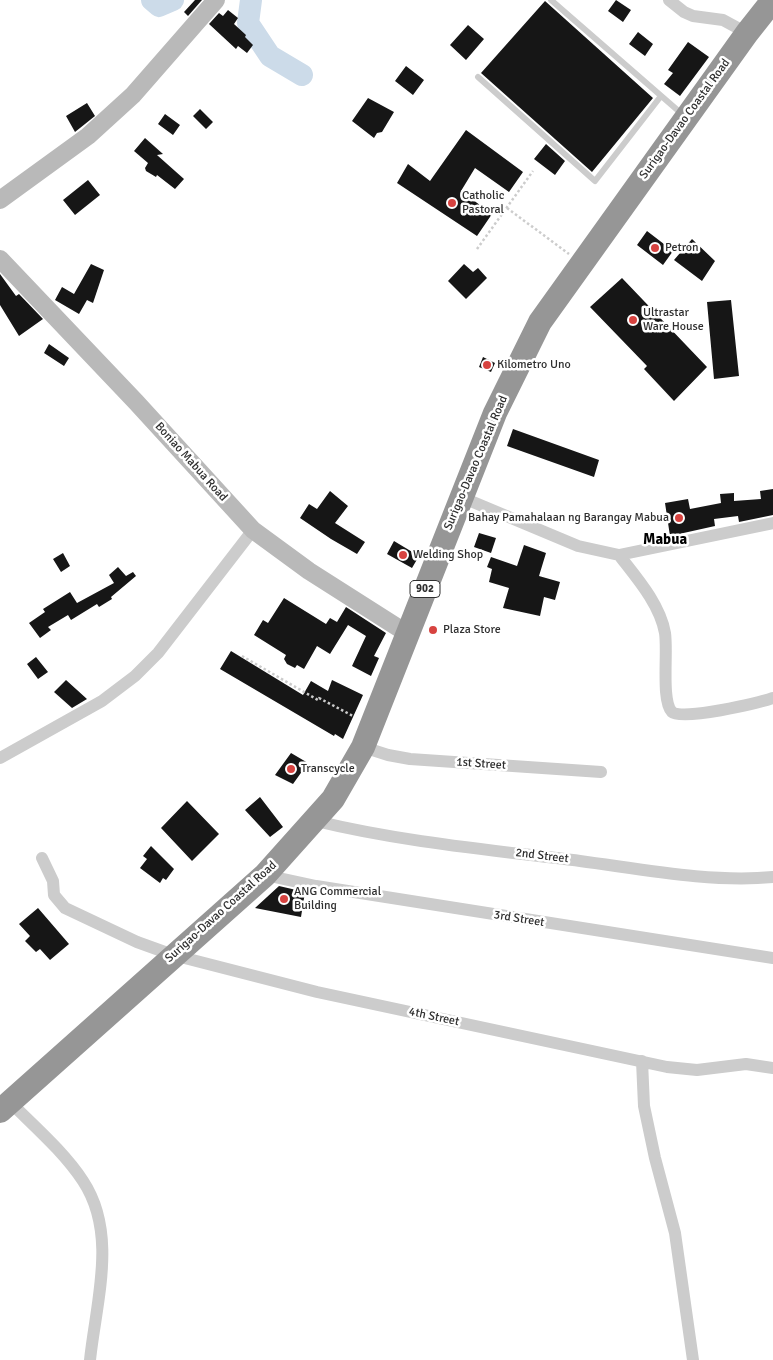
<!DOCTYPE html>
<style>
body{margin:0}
canvas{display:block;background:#fff}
</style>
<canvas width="773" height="1360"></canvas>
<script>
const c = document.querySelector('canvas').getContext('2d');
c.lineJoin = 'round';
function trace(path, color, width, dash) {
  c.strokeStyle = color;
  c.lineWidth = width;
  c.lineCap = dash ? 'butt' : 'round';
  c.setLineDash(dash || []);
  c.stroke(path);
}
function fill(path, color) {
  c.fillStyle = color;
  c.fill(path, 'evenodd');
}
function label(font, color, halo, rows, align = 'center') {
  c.font = font + ' Signika,sans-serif';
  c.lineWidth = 5;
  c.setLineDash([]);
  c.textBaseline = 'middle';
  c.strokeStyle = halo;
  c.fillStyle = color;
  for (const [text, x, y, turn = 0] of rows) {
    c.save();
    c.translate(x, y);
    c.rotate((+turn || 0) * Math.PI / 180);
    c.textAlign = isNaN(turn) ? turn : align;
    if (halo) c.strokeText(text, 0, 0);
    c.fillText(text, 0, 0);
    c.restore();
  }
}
const river = new Path2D(`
 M152,0L159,6L173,0
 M251,0L248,23L270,56L302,75`);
const building = new Path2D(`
 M195,0H202L188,16L184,12Z
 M616,0L631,10L623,22L608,11Z
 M545,1L653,98L592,172L481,73Z
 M228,10L238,18L234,24L246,35L245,37L253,45L247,53L238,46L236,49L209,24L219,13L223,16Z
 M468,25L484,39L466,60L450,45Z
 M638,32L653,44L645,56L629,44Z
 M688,42L709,57L680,96L664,84L673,73L668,70Z
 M406,66L424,80L413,95L395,81Z
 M368,98L394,112L382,132L377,133L374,138L352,121Z
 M87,103L95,116L75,132L66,116Z
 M200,109L213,122L206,129L193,116Z
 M165,114L180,125L173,135L158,124Z
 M466,130L523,172L509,192L475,168L461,191L492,214L477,236L397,183L408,164L430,181Z
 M145,138L163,154L157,155L184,179L175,189L157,175L156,177L146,171L145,168L148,163L134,151Z
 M546,144L565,161L555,175L534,159Z
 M88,180L100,195L75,215L63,200Z
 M647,231L673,251L663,265L637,245Z
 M692,239L715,261L702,281L674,260Z
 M91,264L104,270L93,303L87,300L79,314L55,300L62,287L74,294Z
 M464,264L473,272L478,268L487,278L466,299L448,281Z
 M0,274L16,296L19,294L43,319L19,336L0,305Z
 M622,278L707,367L674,401L644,369L647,366L590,307Z
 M731,300L739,376L714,379L707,302Z
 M49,344L69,358L64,366L44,353Z
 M483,357L495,363L491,372L479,367Z
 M513,429L599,460L594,477L507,446Z
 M773,489V515L739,522L738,516L714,519L715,526L670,536L665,503L688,499L690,509L721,503L720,494L734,493V501L761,499L760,491Z
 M330,491L348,506L335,523L365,542L357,554L331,539L300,518L309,504L317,509Z
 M479,533L496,538L491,553L474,547Z
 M394,541L419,556L412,568L387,554Z
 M524,545L546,553L539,576L560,582L555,600L544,597L540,616L503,608L509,588L489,582L492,569L487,567L491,557L517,566Z
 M63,553L70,566L61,572L53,559Z
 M118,567L126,576L133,572L136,576L111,597L112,599L99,607L97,604L71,620L68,615L48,627L51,630L40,638L29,623L45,612L43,609L70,592L77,603L114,583L109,575Z
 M284,598L326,624L330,618L337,622L346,607L386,633L374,656L379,658L371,676L352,666L366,636L348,625L330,654L317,646L304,669L297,665L295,668L287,664L284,659L286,655L254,635L263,620L268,623Z
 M231,651L303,695L311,681L328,691L332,680L363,695L343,739L335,734L334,736L220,669Z
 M36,657L48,672L38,679L27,664Z
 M66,680L87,699L72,708L54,692Z
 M291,753L308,763L293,784L275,775Z
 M260,797L283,827L270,837L245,810Z
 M187,801L219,834L192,861L161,828Z
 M151,846L174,869L166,880L163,878L160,883L140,868L147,859L143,856Z
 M279,886L305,892L301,917L255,908Z
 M38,908L69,944L50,960L40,949L36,952L25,941L30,936L19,924Z`);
const path = new Path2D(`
 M507,208L569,254
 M477,249L533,171
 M242,656L318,700L319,698L353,716`);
const lane = new Path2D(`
 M551,0L682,114
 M478,77L595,181L661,96`);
const street = new Path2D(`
 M669,0L684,12L693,16L723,20L747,33
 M461,497L578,546L619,555L773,523
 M619,555C636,577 660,604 665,633C668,652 661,701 672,712C681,721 759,703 773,698
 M363,747L388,755L410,759L601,772
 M0,758L102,701L135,676L158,653L253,530
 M316,821C402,842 492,850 580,861C641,869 711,883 773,877
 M42,858L53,881L54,895L65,908L137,942L173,955L317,992L667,1067L697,1070L746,1064L773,1068
 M265,875L316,886L773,958
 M642,1061L644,1106L655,1158L675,1233L693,1360
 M10,1102C35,1127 64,1152 83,1181C118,1234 96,1302 90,1360`);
const secondary = new Path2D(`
 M0,200L88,136L133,95L216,0
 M0,259L136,402L253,530L309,571L408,634`);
const highway = new Path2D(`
 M0,1111L265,875L333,799L363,747L495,413L540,322L747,33L773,0`);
const markers = [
 [452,203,5,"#d74340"],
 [655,248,5,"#d74340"],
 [633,320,5,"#d74340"],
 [487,365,5,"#d74340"],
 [679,518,5,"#d74340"],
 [403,555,5,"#d74340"],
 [433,630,5,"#d74340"],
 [291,769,5,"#d74340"],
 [284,899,5,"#d74340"]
];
const shields = [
 [425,589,30]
];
const shieldNames = [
 ["902",425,589]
];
const streetNames = [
 ["Surigao-Davao Coastal Road",685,119,-54],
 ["Boniao Mabua Road",191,462,48],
 ["Surigao-Davao Coastal Road",476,463,-67],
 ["1st Street",481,764,4],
 ["2nd Street",542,856,7],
 ["Surigao-Davao Coastal Road",221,912,-42],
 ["3rd Street",519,919,9],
 ["4th Street",434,1017,12]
];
const poiNames = [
 ["Catholic",462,196],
 ["Pastoral",462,210],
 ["Petron",665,248],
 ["Ultrastar",643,313],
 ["Ware House",643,327],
 ["Kilometro Uno",497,365],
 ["Bahay Pamahalaan ng Barangay Mabua",669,518,"right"],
 ["Welding Shop",413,555],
 ["Plaza Store",443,630],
 ["Transcycle",301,769],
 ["ANG Commercial",294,892],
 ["Building",294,906]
];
const quarterNames = [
 ["Mabua",665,540]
];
trace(river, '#ccdbe9', 22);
fill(building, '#161616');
trace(path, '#ccc', 2.5, [2.5, 2.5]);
trace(lane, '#ccc', 6);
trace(street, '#ccc', 12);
trace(secondary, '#b9b9b9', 18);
trace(highway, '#969696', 24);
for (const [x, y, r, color] of markers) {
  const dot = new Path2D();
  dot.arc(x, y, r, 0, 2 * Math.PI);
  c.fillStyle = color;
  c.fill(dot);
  trace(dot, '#fff', 2);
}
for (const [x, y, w] of shields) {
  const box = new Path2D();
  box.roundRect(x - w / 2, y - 8.5, w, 17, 4);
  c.fillStyle = '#fff';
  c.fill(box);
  trace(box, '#2f2f2f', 1);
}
label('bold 11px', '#2f2f2f', null, shieldNames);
label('12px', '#2f2f2f', '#fff', streetNames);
label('12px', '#2f2f2f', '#fff', poiNames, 'left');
label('bold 15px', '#000', '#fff', quarterNames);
</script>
